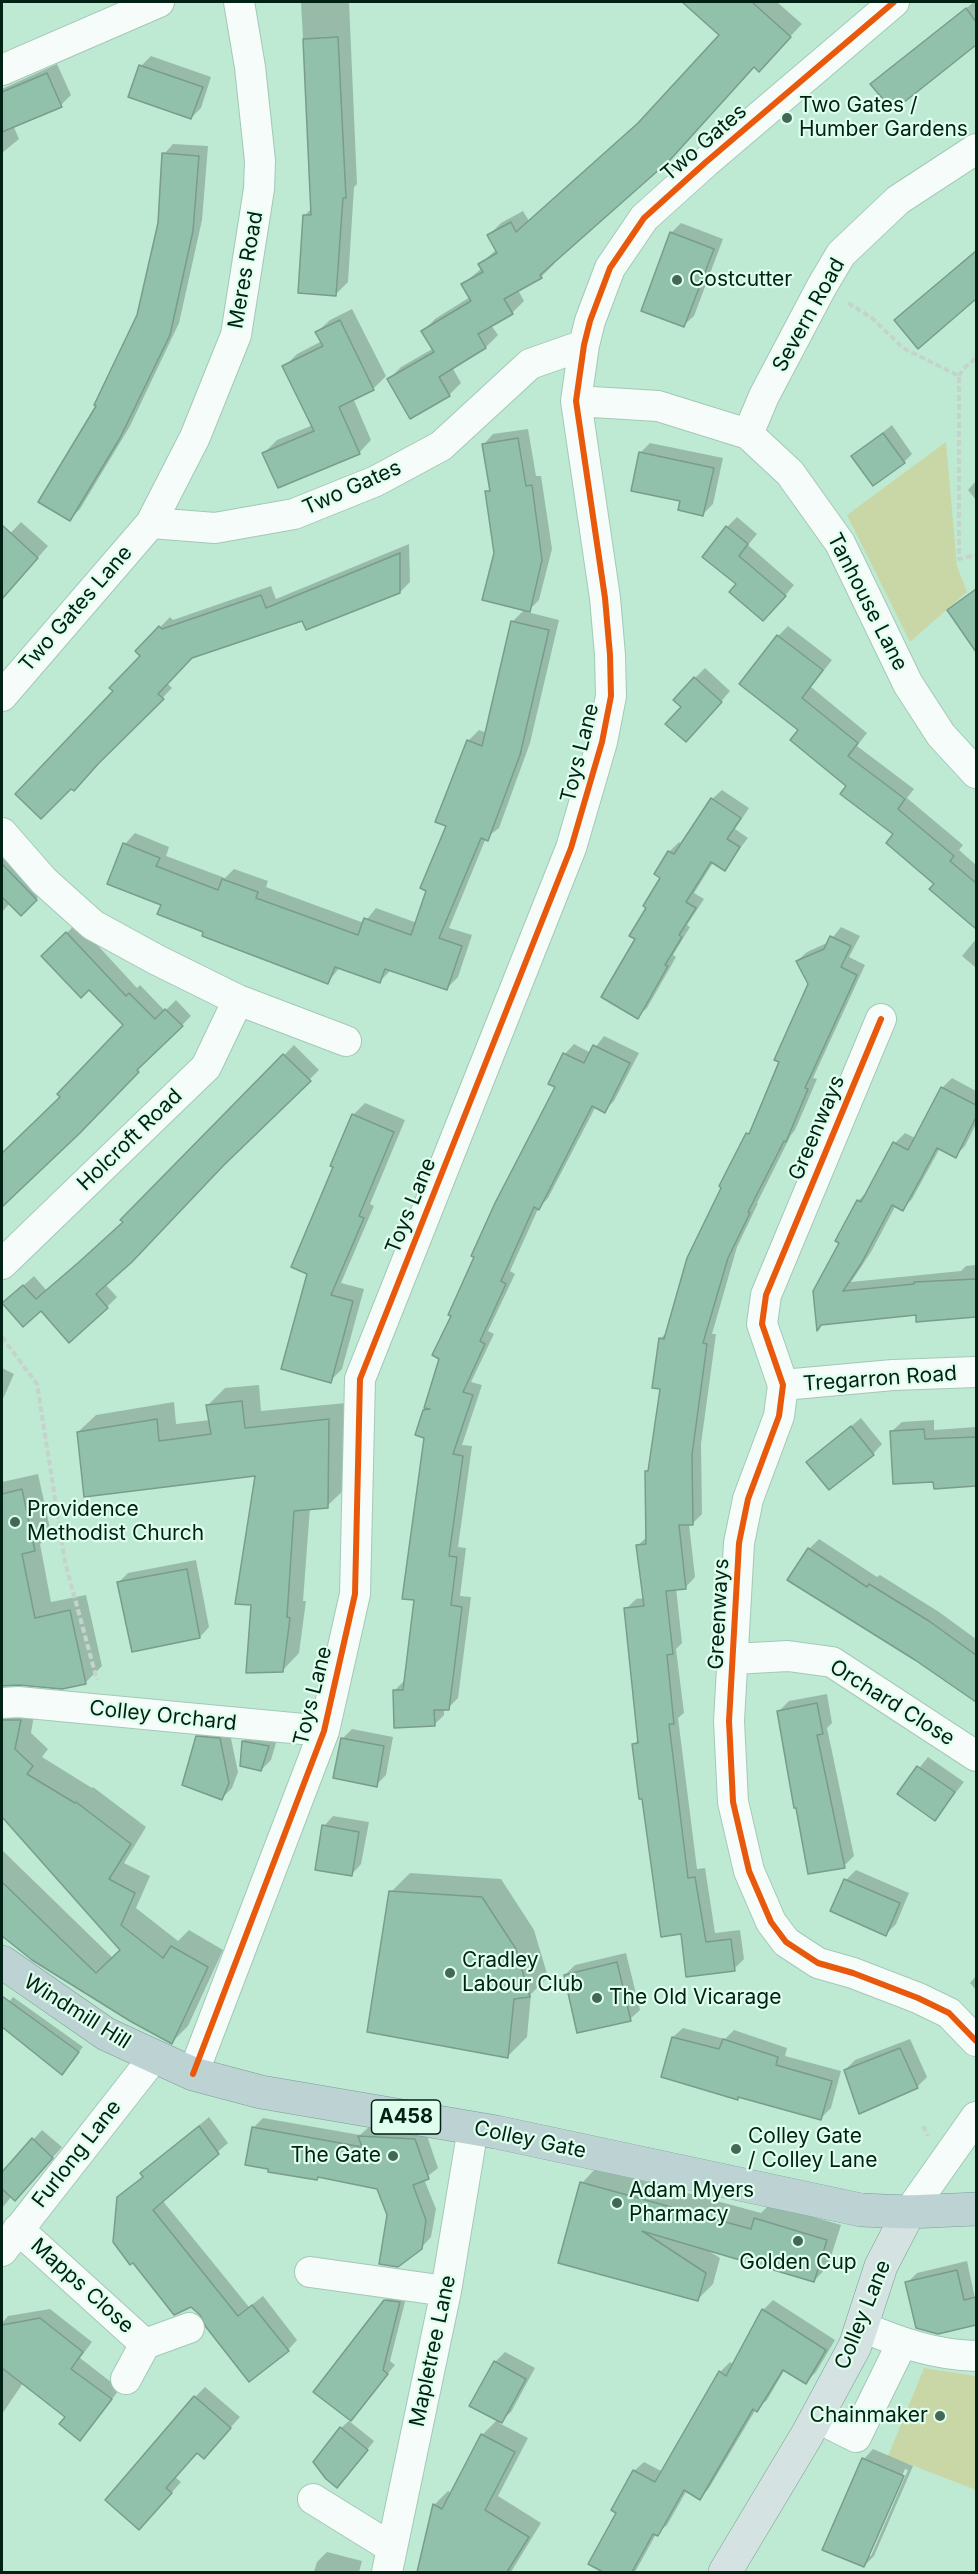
<!DOCTYPE html>
<style>
body{margin:0}
#map{position:relative;width:978px;height:2574px;overflow:hidden;background:#beead4;font-family:Inter,sans-serif}
canvas{display:block}
.frame{position:absolute;inset:0;border:3px solid #002214;pointer-events:none}
</style>
<div id="map">
<canvas width="978" height="2574"></canvas>
<div class="frame"></div>
</div>
<script>
const c = document.querySelector('canvas').getContext('2d');
c.lineJoin = 'round';
function fill(path, color) {
  c.fillStyle = color;
  c.fill(path, 'evenodd');
}
function trace(path, color, width, dash) {
  c.strokeStyle = color;
  c.lineWidth = width;
  c.lineCap = dash ? 'butt' : 'round';
  c.setLineDash(dash || []);
  c.stroke(path);
}
function label(font, color, halo, rows, align = 'center') {
  c.font = font + ' Inter,sans-serif';
  c.lineWidth = 4.5;
  c.setLineDash([]);
  c.textBaseline = 'middle';
  c.strokeStyle = halo;
  c.fillStyle = color;
  for (const [text, x, y, turn = 0] of rows) {
    c.save();
    c.translate(x, y);
    c.rotate((+turn || 0) * Math.PI / 180);
    c.textAlign = isNaN(turn) ? turn : align;
    if (halo) c.strokeText(text, 0, 0);
    c.fillText(text, 0, 0);
    c.restore();
  }
}
const green = new Path2D(`
 M946,442L957,566L967,592L910,642L847,515Z
 M924,2368L976,2376V2490L888,2456Z`);
const shadow = new Path2D(`
 M301,2H349L357,184L354,187L348,282L336,294L305,215L312,208Z
 M685,2H777L802,24L771,57L755,66L552,262L554,264L541,277L518,290L524,301L512,313L491,325L498,335L486,347L452,367L461,383L449,395L389,379L401,367L434,348L423,331L435,319L470,297L463,284L482,268L480,264L497,249L489,235L501,223L523,211L529,221L647,116L721,35Z
 M974,2H976V44L893,109L872,84Z
 M151,56L211,77L201,108L191,118L130,96L141,66Z
 M57,64L71,95L61,105L13,125L19,139L2,153V89Z
 M173,144L208,146L202,220L179,323L130,426L80,509L70,519L99,405L138,315L159,224L164,154Z
 M681,223L723,239L694,316L684,325L671,233Z
 M976,250V297L919,347L911,306Z
 M352,309L386,376L373,389L353,398L371,440L359,453H264L277,440L313,425L284,367L297,354L322,341L317,332L330,320Z
 M892,425L912,454L902,464L853,456Z
 M528,429L536,476H541L552,549L539,600L527,612L559,620L530,743L499,828L486,838L449,928L472,935L458,977L447,988L390,971L380,981L340,967L328,982L205,931L163,905L125,844L135,833L169,847L166,856L225,878L234,869L268,881L266,887L364,923L376,908L417,923L448,825L468,741L479,730L487,733L512,622L525,609L495,553L487,492L491,488L484,444L493,434Z
 M650,443L723,458L713,504L703,514L681,499L640,453Z
 M976,481V500L968,490Z
 M737,517L757,534L748,545L794,585L773,610L738,584L727,527Z
 M21,522L48,546L2,598V542Z
 M409,544L410,582L400,592L303,619L192,656L167,683L172,688L74,789L115,691L142,656L137,651L170,617L173,620L271,586L276,599Z
 M976,588V643L974,645L949,610Z
 M788,626L832,660L811,687L867,733L857,746L914,789L907,798L963,845L959,850L976,865V918L971,923L936,884L896,834L848,786L801,729L778,636Z
 M705,668L730,691L696,731L695,678Z
 M722,790L749,808L735,829L748,838L724,869L714,861L694,893L704,899L687,925L690,927L673,955L676,957L647,1008L637,1017V939L663,878L656,873L669,852L679,842L682,845L712,799Z
 M2,839L49,886L21,914L10,903L2,912Z
 M77,923L137,988L140,985L165,1011L176,1000L191,1016L2,1207V1155L62,1097L125,1025L89,988L43,956Z
 M841,927L860,936L849,957L865,965L813,1078L817,1079L795,1130L791,1135L757,1203H758L737,1247L712,1334H716L701,1444L702,1514L692,1524H689L695,1577L686,1587L676,1588L682,1643L676,1649L684,1713L678,1718L697,1869L705,1868L715,1933L740,1930L744,1959L734,1969L682,1932L643,1797L633,1745L639,1739L626,1609L636,1599L645,1598L638,1545L648,1536L647,1472L650,1469L661,1387L660,1339L668,1331L810,984L797,961L807,952L829,942Z
 M976,939V968L962,956Z
 M604,1036L639,1053L614,1101L604,1111L596,1106L548,1198L538,1209L510,1271L515,1274L488,1331L494,1334L471,1382L482,1385L462,1445L472,1446L458,1547L466,1548L460,1596L471,1597L458,1698L448,1708L444,1709V1715L434,1725L394,1691L404,1681L416,1599L425,1437L424,1411L428,1407L557,1087L565,1054L574,1044L591,1053Z
 M294,1045L319,1070L105,1284L117,1297L107,1307L69,1341L41,1309L14,1294L34,1276L47,1291L91,1252L124,1221L123,1220Z
 M952,1078L976,1091V1124L965,1146L955,1156L940,1148L912,1199L902,1209L896,1205L871,1252L851,1282L961,1271L966,1266L976,1265V1315L918,1320L917,1313L823,1323L841,1243L858,1201L868,1191L895,1143L905,1133L915,1138L942,1088Z
 M365,1103L405,1120L370,1204L374,1206L341,1283L364,1289L342,1369L330,1381L283,1368L335,1166L353,1115Z
 M2,1368L14,1374L2,1401Z
 M259,1385L261,1411L346,1403L345,1489L327,1506L310,1508L303,1601H306L299,1653L282,1671L252,1604L257,1474L78,1432L96,1415L174,1402L176,1424L210,1420L208,1405L225,1388Z
 M861,1418L882,1444L873,1454L808,1462Z
 M934,1420V1430L976,1427V1484L935,1488V1480L892,1431L902,1422Z
 M38,1474L51,1533L40,1544L51,1602L86,1595L102,1666L86,1682L62,1687L19,1683L2,1684V1482Z
 M819,1539L877,1577L880,1575L939,1612L976,1639V1699L916,1658L809,1549Z
 M196,1560L209,1627L200,1637L118,1583L128,1573Z
 M2,1690L36,1704L31,1733L48,1749L42,1757L92,1788L93,1787L146,1827L124,1863L150,1876L136,1908L178,1941L189,1930L223,1950L188,2026L172,2042L26,1954L2,1933V1850L113,1958L122,1950L2,1815Z
 M827,1694L832,1723L827,1728L854,1856L844,1866L779,1711L789,1701Z
 M207,1727L229,1729L238,1772L232,1788L222,1798L197,1737Z
 M352,1729L393,1737L386,1775L376,1785L342,1739Z
 M253,1731L278,1736L271,1760L261,1770L242,1764L243,1741Z
 M928,1757L964,1782L935,1819L899,1794Z
 M333,1816L369,1822L361,1864L352,1874L324,1826Z
 M856,1870L909,1893L896,1924L886,1934L832,1910L846,1880Z
 M410,1873L501,1879L534,1930L548,1977L531,1994L527,2037L508,2056L391,1892Z
 M626,1953L640,2010L630,2019L565,1975L575,1965Z
 M976,1976V1990L970,1983Z
 M13,1997L83,2047L61,2073L2,2026V2011Z
 M683,2028L725,2039L734,2030L787,2048L785,2056L841,2071L831,2108L821,2118L739,2096L737,2098L673,2037Z
 M910,2039L927,2077L917,2087L845,2070L855,2060Z
 M209,2117L228,2143L162,2200L249,2307L263,2296L297,2340L288,2350L202,2314L118,2198L144,2176L152,2164Z
 M263,2118L360,2135L369,2127L425,2130L438,2168L424,2179L436,2209L431,2237L421,2248L388,2215L378,2188L320,2176L317,2179L253,2128Z
 M42,2130L62,2147L25,2189L12,2196L2,2208V2174Z
 M596,2168L761,2213L770,2204L841,2225L828,2266L814,2281L707,2250L720,2258L713,2284L698,2299L582,2183Z
 M967,2261L976,2303V2318L970,2325L907,2283L917,2273Z
 M394,2292L407,2294L390,2361L395,2365L349,2421L374,2441L344,2479L341,2428L351,2419L385,2301Z
 M773,2300L835,2340L816,2372L806,2382L785,2369L767,2400L756,2409L709,2488L700,2498L687,2490L667,2525L656,2534L635,2572H607L590,2563L618,2512L634,2471L644,2462L663,2472L720,2372L730,2362L734,2365L763,2310Z
 M50,2309L92,2342L80,2358L120,2389L80,2439L67,2417L23,2383L2,2414V2323L8,2316Z
 M505,2352L535,2368L511,2412L499,2423L528,2438L498,2496L541,2523L511,2572H419L434,2505L448,2491L451,2493L482,2435L498,2419L495,2362Z
 M205,2387L240,2417L204,2457L197,2452L175,2477L181,2482L149,2518L195,2397Z
 M873,2449L913,2466L874,2556L864,2566V2459ZM905,2469L908,2470L871,2556H868Z
 M327,2552L362,2561L359,2572H314L317,2562Z`);
const building = new Path2D(`
 M682,2H752L791,37L759,72L754,67L670,160L540,275L542,278L504,299L513,314L478,334L486,348L439,377L450,396L410,419L387,379L434,352L421,331L471,301L461,284L483,272L478,264L497,253L487,235L511,222L516,232L638,123L719,35Z
 M966,8L976,22V45L893,111L870,84Z
 M338,37L346,198H343L336,296L298,293L303,215H311L303,39Z
 M139,65L203,87L191,119L128,97Z
 M47,73L62,107L2,132V92Z
 M162,153L199,156L193,231L170,335L120,438L70,521L38,502L96,406L94,405L137,315L158,223Z
 M670,232L714,249L684,327L641,311Z
 M976,251V299L918,349L894,320Z
 M340,320L374,390L339,407L360,454L278,488L262,453L314,431L282,366L323,346L315,332Z
 M883,433L905,463L873,486L851,456Z
 M518,438L526,486L532,485L542,560L530,612L482,600L494,553L485,491H490L482,444Z
 M639,452L714,468L703,516L678,510L680,501L631,491Z
 M2,525L38,558L2,599Z
 M726,526L748,544L739,556L786,596L763,621L729,592L736,584L702,557Z
 M400,553V593L306,630L302,621L192,658L158,694L164,699L99,763L74,791L71,789L41,819L15,794L113,691L109,688L140,656L135,651L159,626L162,629L261,595L266,608Z
 M976,589V652L947,610Z
 M511,621L549,630L520,755L488,841L481,838L439,938L462,946L447,990L385,969L380,983L335,967L328,984L202,936L203,932L157,914L161,905L107,884L123,843L160,858L156,866L218,890L222,879L258,892L256,898L358,935L364,918L411,935L426,891L420,888L446,826L435,822L467,740L482,746Z
 M777,635L823,670L802,698L858,743L848,756L905,799L898,809L954,856L950,861L976,883V929L929,889L934,884L886,843L893,834L840,794L846,786L790,740L798,730L739,684Z
 M694,677L722,702L686,742L665,724L681,707L673,700Z
 M711,798L741,818L727,839L740,847L725,871L711,862L686,902L696,908L679,935L682,937L665,965L668,966L638,1019L601,997L635,939L629,936L646,908L643,906L660,878L654,874L668,851L674,854Z
 M2,864L37,900L21,916L2,897Z
 M66,932L126,996L129,993L155,1019L165,1009L183,1026L137,1070L139,1072L80,1133L2,1207V1153L60,1097L57,1094L123,1025L89,990L81,998L41,956Z
 M830,936L851,946L841,967L857,975L805,1088L808,1089L786,1142L784,1141L748,1212L750,1213L728,1258L703,1343L707,1344L692,1455L693,1525H679L686,1589L666,1591L673,1654L667,1655L674,1724H669L688,1878L695,1877L706,1942L731,1939L735,1971L686,1977L681,1934L661,1937L642,1799H639L632,1744L638,1743L624,1608L644,1606L636,1545L646,1544L645,1471H648L660,1389L652,1388L659,1338L664,1339L687,1258L721,1188L719,1186L746,1133L749,1134L779,1062L774,1060L808,984L796,961L824,949Z
 M593,1045L630,1063L605,1113L592,1106L539,1210L534,1207L501,1281L506,1284L480,1341L485,1344L463,1392L473,1395L453,1454L463,1456L449,1556L457,1557L451,1605L462,1607L449,1710H434L435,1726L394,1728L393,1690H403L414,1600L402,1599L424,1438L415,1435L423,1410L430,1409L424,1408L439,1359L432,1355L451,1316L448,1315L474,1257L471,1256L495,1203L555,1087L548,1084L563,1053L584,1063Z
 M283,1054L311,1081L223,1166L132,1262L96,1294L108,1308L69,1343L41,1311L23,1327L2,1303L23,1285L36,1299L79,1262L123,1222L120,1220Z
 M941,1087L976,1105V1117L956,1158L937,1148L903,1211L892,1205L861,1264L843,1291L914,1284V1282L976,1279V1317L916,1322V1315L821,1325L817,1331L813,1291L839,1243L835,1241L857,1200L861,1202L893,1142L908,1150Z
 M352,1114L394,1132L359,1216L364,1218L331,1295L353,1301L331,1383L281,1369L307,1274L291,1267L333,1167L330,1166Z
 M242,1401L245,1428L329,1419L328,1508L294,1511L287,1617L290,1618L283,1672L246,1673L251,1605L235,1604L255,1476L84,1497L77,1432L157,1419L159,1441L211,1434L206,1405Z
 M851,1426L874,1455L829,1490L806,1462Z
 M924,1429L925,1439L976,1437V1486L934,1489L933,1482L893,1484L890,1431Z
 M22,1489L35,1551L22,1554L35,1618L70,1610L86,1684L62,1689L19,1685L2,1686V1494Z
 M808,1548L867,1587L869,1584L929,1621L976,1655V1702L915,1660L787,1580Z
 M187,1569L200,1638L132,1652L117,1582Z
 M817,1703L823,1734L817,1735L845,1868L808,1874L796,1808H794L777,1711Z
 M2,1720H21L15,1749L33,1766L27,1774L75,1803L76,1802L131,1844L109,1879L135,1893L121,1925L163,1958L171,1946L208,1967L172,2044L130,2021L32,1960L2,1936V1882L96,1973L120,1950L2,1817Z
 M196,1736L220,1738L229,1783L222,1800L182,1785Z
 M341,1738L384,1746L377,1787L333,1778Z
 M242,1741L269,1746L261,1771L240,1766Z
 M917,1766L955,1792L935,1821L897,1794Z
 M322,1825L359,1832L352,1876L315,1870Z
 M844,1879L900,1903L886,1936L830,1911Z
 M389,1891L482,1897L516,1949L530,1997L514,1999L508,2058L367,2032Z
 M617,1962L631,2021L577,2033L564,1975Z
 M2,1996L79,2052L62,2075L2,2027Z
 M672,2037L719,2049L723,2039L778,2057L776,2065L832,2081L821,2120L738,2097V2100L661,2077Z
 M900,2048L918,2088L859,2114L844,2070Z
 M199,2126L219,2154L153,2210L238,2316L252,2305L289,2351L249,2382L206,2327L200,2315L191,2307L174,2315L133,2263L130,2265L113,2242L117,2197L143,2177L140,2173Z
 M252,2127L362,2147L358,2136L415,2139L429,2179L413,2185L426,2220L422,2249L398,2267L379,2264L387,2215L377,2189L318,2177L317,2180L268,2172V2169L245,2165Z
 M32,2138L53,2158L15,2201L2,2189V2172Z
 M580,2182L751,2229L754,2218L827,2240L814,2282L642,2231L706,2273L698,2301L558,2263Z
 M957,2270L964,2300L976,2297V2325L938,2334L916,2328L905,2282Z
 M384,2300L400,2302L383,2370L388,2374L351,2421L313,2392Z
 M762,2309L826,2350L806,2384L783,2370L757,2412L753,2409L700,2500L684,2490L658,2536L653,2534L632,2572H603L588,2564L616,2513L611,2510L633,2470L655,2482L719,2371L726,2376Z
 M40,2318L83,2352L71,2369L112,2399L80,2441L59,2424L65,2417L2,2368V2325Z
 M494,2361L526,2379L502,2423L469,2406Z
 M194,2396L231,2428L204,2459L197,2453L166,2488L172,2493L139,2530L105,2500Z
 M340,2427L368,2450L337,2488L326,2479L313,2462Z
 M481,2434L515,2452L485,2510L529,2537L507,2572H417L433,2504L442,2509Z
 M862,2458L904,2476L864,2567L822,2550Z`);
const path = new Path2D(`
 M848,303L872,318L903,348L959,376V559L976,555
 M959,376L963,369L976,358
 M2,1337L37,1384L65,1562L97,1680
 M923,2126L928,2136`);
const minor = new Path2D(`
 M2,70L159,2
 M576,401L658,406L748,434L790,473L840,543L908,684L941,735L976,773
 M748,434L764,396L822,286L841,254L898,200L976,149
 M151,523L215,528L294,514L376,481L441,446L530,364L584,345
 M2,696L151,523L195,437L236,335L259,189L260,161L250,67L239,2
 M2,833L44,881L93,925L157,960L238,1000L346,1041
 M881,1019L766,1295L762,1324L783,1385L779,1416L748,1499L739,1543L729,1721L733,1802L749,1871L771,1922L786,1942L818,1963L853,1973L918,1998L949,2013L976,2041
 M2,1264L206,1067L238,1000
 M783,1385L893,1375L976,1372
 M733,1659L788,1656L832,1662L976,1756
 M2,1703L18,1702L324,1731
 M193,2074L324,1731L355,1594L360,1379L571,848L602,742L611,696L610,655L605,598L576,401L584,345L590,321L610,268L644,218L706,162L894,2
 M909,2212L976,2117
 M18,2229L145,2344L126,2379
 M2,2251L154,2057
 M310,2272L446,2291
 M863,2327C900,2343 936,2355 976,2356
 M145,2344L189,2328
 M816,2417L856,2437L902,2343
 M313,2499L392,2548
 M387,2572L446,2291L473,2128`);
const major = new Path2D(`
 M725,2572L807,2435L855,2346L881,2266L909,2212`);
const highway = new Path2D(`
 M2,1962L106,2034L193,2074L261,2092L496,2132L861,2210L909,2212L976,2209`);
const cycleway = new Path2D(`
 M881,1019L766,1295L762,1324L783,1385L779,1416L748,1499L739,1543L729,1721L733,1802L749,1871L771,1922L786,1942L818,1963L853,1973L918,1998L949,2013L976,2041
 M193,2074L324,1731L355,1594L360,1379L571,848L602,742L611,696L610,655L605,598L576,401L584,345L590,321L610,268L644,218L706,162L894,2`);
const markers = [
 [787,118,6,"#426857"],
 [677,280,6,"#426857"],
 [15,1522,6,"#426857"],
 [450,1973,6,"#426857"],
 [597,1998,6,"#426857"],
 [736,2149,6,"#426857"],
 [393,2156,6,"#426857"],
 [617,2203,6,"#426857"],
 [798,2241,6,"#426857"],
 [940,2416,6,"#426857"]
];
const shields = [
 [406,2117,69]
];
const shieldNames = [
 ["A458",406,2117]
];
const poiNames = [
 ["Two Gates /",799,106],
 ["Humber Gardens",799,130],
 ["Costcutter",689,280],
 ["Providence",27,1510],
 ["Methodist Church",27,1534],
 ["Cradley",462,1961],
 ["Labour Club",462,1985],
 ["The Old Vicarage",609,1998],
 ["Colley Gate",748,2137],
 ["/ Colley Lane",748,2161],
 ["The Gate",381,2156,"right"],
 ["Adam Myers",629,2191],
 ["Pharmacy",629,2215],
 ["Golden Cup",798,2263,"center"],
 ["Chainmaker",928,2416,"right"]
];
const streetNames = [
 ["Two Gates",704,143,-41],
 ["Meres Road",246,270,-80],
 ["Severn Road",809,315,-61],
 ["Two Gates",352,488,-24],
 ["Tanhouse Lane",867,602,63],
 ["Two Gates Lane",76,609,-49],
 ["Toys Lane",580,753,-76],
 ["Greenways",817,1128,-67],
 ["Holcroft Road",130,1140,-44],
 ["Toys Lane",411,1206,-68],
 ["Tregarron Road",880,1379,-4],
 ["Greenways",719,1614,-87],
 ["Toys Lane",313,1696,-76],
 ["Orchard Close",892,1703,32],
 ["Colley Orchard",163,1716,6],
 ["Windmill Hill",77,2012,32],
 ["Colley Gate",530,2140,12],
 ["Furlong Lane",77,2154,-52],
 ["Mapps Close",82,2286,42],
 ["Colley Lane",863,2315,-68],
 ["Mapletree Lane",433,2351,-78]
];
fill(green, '#c9d7a7');
fill(shadow, '#0003');
fill(building, '#91c0ab');
trace(building, '#799c8c', 1.5);
trace(minor, '#a4c8b7', 32);
trace(major, '#789c96', 34);
trace(highway, '#789c96', 34);
trace(path, '#c5d3cc', 4, [6, 3]);
trace(minor, '#f5fcf9', 30);
trace(major, '#d4e3e2', 33);
trace(highway, '#bdd2d3', 33);
trace(cycleway, '#e8590c', 6);
for (const [x, y, r, color] of markers) {
  const dot = new Path2D();
  dot.arc(x, y, r, 0, 2 * Math.PI);
  c.fillStyle = color;
  c.fill(dot);
  trace(dot, '#dffeed', 2);
}
for (const [x, y, w] of shields) {
  const box = new Path2D();
  box.roundRect(x - w / 2, y - 17, w, 34, 4.5);
  c.fillStyle = '#dffeed';
  c.fill(box);
  trace(box, '#002214', 1.5);
}
label('bold 20px', '#002214', null, shieldNames);
label('21px', '#002214', '#dffeed', poiNames, 'left');
label('21px', '#002214', '#dffeed', streetNames);
</script>
